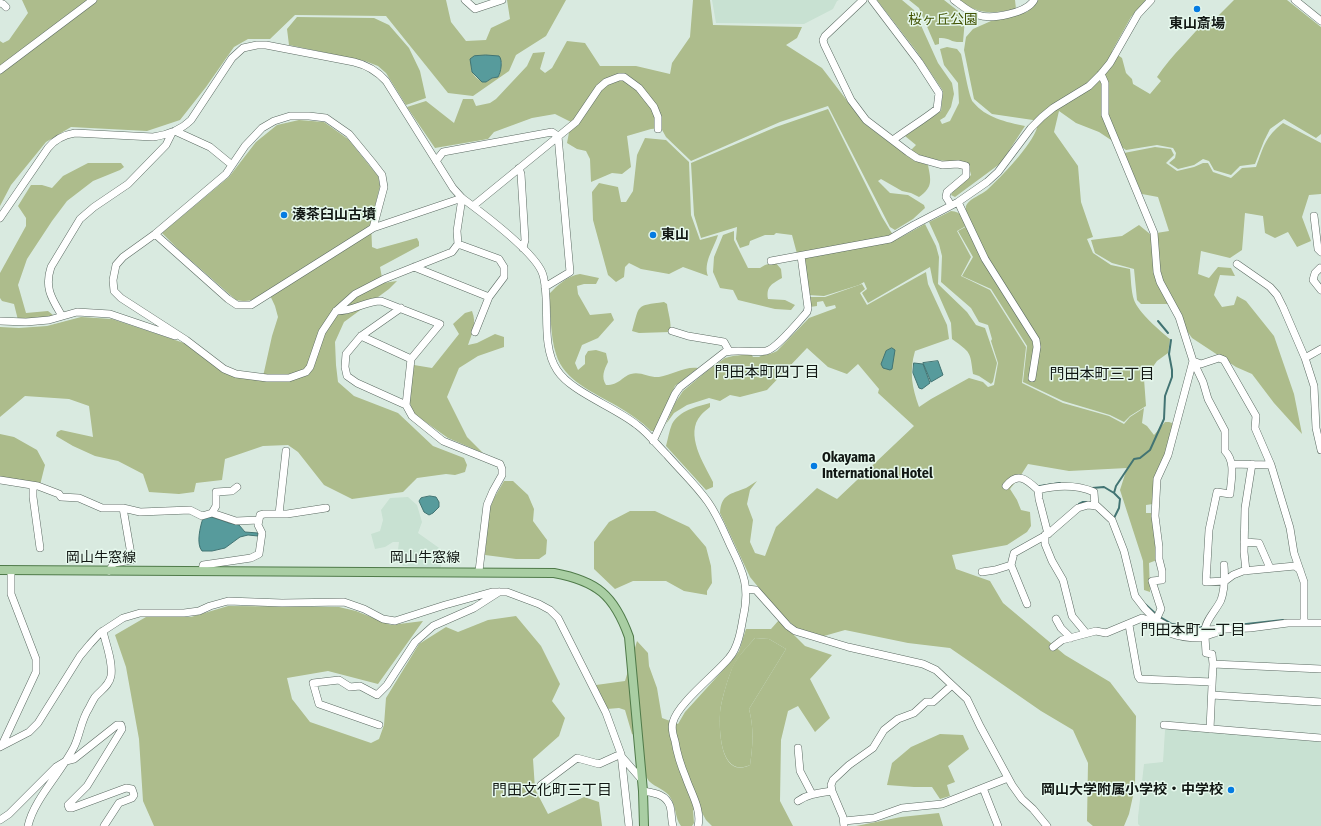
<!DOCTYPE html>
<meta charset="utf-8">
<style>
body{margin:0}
canvas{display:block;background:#d9eae0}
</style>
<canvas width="1321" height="826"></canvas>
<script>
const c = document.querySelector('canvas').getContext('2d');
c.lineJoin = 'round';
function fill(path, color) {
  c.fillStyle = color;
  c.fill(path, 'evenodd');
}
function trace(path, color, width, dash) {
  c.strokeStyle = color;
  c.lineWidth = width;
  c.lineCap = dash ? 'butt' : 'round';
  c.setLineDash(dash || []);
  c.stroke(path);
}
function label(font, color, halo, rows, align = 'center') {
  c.font = font + ' "Fira Sans Condensed","Noto Sans JP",sans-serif';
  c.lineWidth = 3;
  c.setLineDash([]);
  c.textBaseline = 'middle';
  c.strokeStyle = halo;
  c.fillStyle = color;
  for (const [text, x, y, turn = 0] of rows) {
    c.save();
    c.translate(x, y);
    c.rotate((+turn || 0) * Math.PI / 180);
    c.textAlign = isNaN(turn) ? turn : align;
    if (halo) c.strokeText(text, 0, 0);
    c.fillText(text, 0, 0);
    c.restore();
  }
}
const built = new Path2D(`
 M712,0H839L837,1L833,9L804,24L716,23Z
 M408,497L417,505L422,522L418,533L442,550L441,568L403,566L397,557L399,542H393L385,547L375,549L371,534L380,531L383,520L381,510L390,498Z
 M1168,728L1321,742V826H1140L1138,824V817L1144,764L1163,762L1165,730Z`);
const green = new Path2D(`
 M909,0H944L962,14L965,19L963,42C950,43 950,37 939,38V44L935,45L919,8Z
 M1036,0H1146L1131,17L1112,51L1122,58L1126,73L1132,79L1133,84L1150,94L1161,81L1157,77C1172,54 1193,37 1209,15L1215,19L1234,0H1287L1321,27V134L1316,138L1284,119L1270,129L1264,141L1255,164L1240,166L1231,175L1214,170L1209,161L1203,159L1194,165L1178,169L1169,163L1175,158L1176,153L1173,148L1157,145L1126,150L1099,132L1076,123L1059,111L1054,132L1078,166L1081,202L1093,237L1087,239L1093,253L1111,265L1130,269C1131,279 1131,291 1134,300C1138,312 1160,331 1170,339L1168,353L1157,361L1144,379L1146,406L1130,416L1124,422L1110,415L1063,401L1023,382L1027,346L991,289L962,276L973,257L958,231L971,224C969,219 963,209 967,204C971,198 981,195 987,190C1002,176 1031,146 1037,128L1033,120L992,114L974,99L964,50L966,37L973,29L991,21L1027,12L1036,3Z
 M297,17L374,18L389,25L409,48L420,71L426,98L406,105L386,73L378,66L365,61L289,45L287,29Z
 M828,109L882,217L896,240L925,224L936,246L939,257L938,284L967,312L976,325L985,328L997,363L993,382L991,384L979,376L973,374C970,351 971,353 952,339L951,323L933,282L930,267L868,303L862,293L867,289L864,282L859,285L824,296L808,295L792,235L776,233L774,235H765L750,241L749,245L740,248L736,239L737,227L701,238L694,215L691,163L776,127Z
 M664,302L667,304C668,313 672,323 670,332L639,333L632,331C640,304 635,306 664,302Z
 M0,434L14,437L37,450L45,465L40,485L0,477Z
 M755,638L769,639L786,649L749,709C754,728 753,745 750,765C721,778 719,733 720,714C720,704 729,674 734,664C739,655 748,646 755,638Z`);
const forest = new Path2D(`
 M22,0H446L451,22L466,41L486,40L491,28L510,19L507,0H566L546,36L516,55L509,71L473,96L448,93L386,16L295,15L270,39H248L234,47L206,87L180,120L147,131L71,127L46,142L11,185L0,206V41L3,43L9,40L28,13ZM502,62C500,67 501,73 498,77L492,78L486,82C479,82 474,76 471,70L472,66Z
 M693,0H710L713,25L802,27L797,38L786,45L822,68L865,124L913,160L928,165C931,181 933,187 919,197L911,193L902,191L881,179L878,181L890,193L908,195L924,205L925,208L913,219L895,230L890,227L828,106L780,122L691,161L666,137L661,128L651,129L627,136L631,167L622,174L612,173L591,182L590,159L586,151L577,149L567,143L571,122L555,114L532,118L494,132L488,139L435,148L407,107L426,101L454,123L463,99H473L476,106L490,103L496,99L527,66L533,53L545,52L540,69L545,73L552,68L567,41L585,43L600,66H636L670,74L672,63L690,37Z
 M877,0H902L914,10L938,63L952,83L954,94L951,107L945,117L940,120L942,124L950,121L959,103L958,83L944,65L940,49L947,47L957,49L961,54C963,62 969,98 973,102C986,118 1006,122 1025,126L1001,163L955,197L951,195C954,187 965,182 971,175L969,167L963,161C944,162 927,160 910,151L916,145L905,136L941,111L943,91L917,52Z
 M960,0H1015L1016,9C993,13 979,16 960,0Z
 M299,120L324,122L348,139L378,176L380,186L371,222L372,247L377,249L417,238L419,242V246L380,267L383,283L397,281L389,289L344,322L335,342L336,365L338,382L354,396L398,413L433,446L464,458L467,465L465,472L455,475L446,474L417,478L403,492L352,499L324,485L298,452L288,445L263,446L225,459L222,480L196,483L194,492L179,494L149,492L143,474L118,461L95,456L73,446L56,436L57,432L61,430L93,437L89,406L69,399L25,396L0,417V327L19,328L47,326L81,317L112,319L184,343L219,369L262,381L272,336L278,317L275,306L268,291C256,299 251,303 236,300L179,250L162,233L229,177L256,142L277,125Z
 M1283,123L1321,143V194L1309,195L1302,217L1311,241L1297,247L1288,232L1275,238L1265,233L1263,216L1245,213L1242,250L1230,258L1201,251L1198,274L1209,278L1218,267L1231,268L1235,276L1220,275L1214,295L1222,307L1234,305L1237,296L1246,301L1274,336L1294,394L1302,434L1274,403L1252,374L1236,367L1192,338L1168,304H1141L1137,300L1134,269L1112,263L1095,253L1091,240L1122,236L1139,225L1150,234L1169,231L1158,197L1142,194L1124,153L1155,147L1171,149L1174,155L1166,163L1177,171L1194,167L1203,163H1208L1213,172L1231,178L1242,168L1256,167C1264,146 1265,137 1283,123Z
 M645,138L666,140L689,162L691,215L700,240L718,235C714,248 703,263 708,276L683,267L669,274L641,269L629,263L625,267L624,277L616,282L608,275L593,220L592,192L599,183L618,187L621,202H626L633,191L637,155Z
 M88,163H121L124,167L120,170L93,181L67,201L52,221L27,259L18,285L26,313L48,311L53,315L47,318L18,320L14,304L2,301L0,298V273L26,226V218L18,206L31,185H42L52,188L63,176Z
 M951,211C962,212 962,217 966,226L957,231L971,257L961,276L990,290L1026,347L1022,383L1063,403L1109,416L1124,424L1130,417L1144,408L1142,423L1147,426L1154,435L1165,422H1169L1172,423L1173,428L1153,504L1146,505V513H1153L1157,560L1149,563L1150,592L1144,590L1143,561L1120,490L1127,468L1069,471L1028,464L1021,475L1010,489L1017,500L1021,510L1030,512L1031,526L1027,532L1007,545L952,555L956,569L990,581L1003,603L1065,655L1110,682L1136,716L1135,787L1129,814L1124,826H1093L1087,821L1088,763L1073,730L1041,711L950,648L908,643L845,630L824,636L796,628L776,609L750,577L720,513C721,494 731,494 746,488C750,486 753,483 757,481L750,490L747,504L753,520L750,542L755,553L765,556L776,527L817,488L837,499L914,426L878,393L879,389L858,364L847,374L828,367L807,348L767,390L740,397L730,395L720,401L709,398L687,405L674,413L666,424L675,403L683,391L707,371L725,358L733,356L751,354L753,357H759C763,354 770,355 777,351L809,318L836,308L835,305L826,307L823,301L817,302V306L810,307L809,297H825L862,284L865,289L860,293L867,305L926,272L928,284L947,325L949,339L915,351C909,372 912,387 919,407L931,399L969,378L983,382L988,387L994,385L998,363L991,341L992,339L988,325L979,322L971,308L941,282L942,256L939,244L929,222Z
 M734,231V240L748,268H760L765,265L775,262L781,269L782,278C772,284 766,286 768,299L785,300L795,305L791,310L775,309L738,300L733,290L720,288L713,272L714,257L723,235Z
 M580,274L599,278L596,284H584L577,286L578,294L590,315L611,313L614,320L598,338L582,345L575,363L578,370L585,364V356L588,351L596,350L606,353L608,362C604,370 601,377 606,385C620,385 621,377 631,374C640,371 650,378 659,377C672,375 685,366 698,368L675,386L662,414L656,431H651C641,421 629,413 617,406C595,393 564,381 556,354C550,336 551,312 549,294C558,285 567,276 580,274Z
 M472,311C477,323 472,334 468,345L477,343L495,334L504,337V347L478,356L459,368L447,397L467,437L483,453L448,438L413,413L409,400L414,365L432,368L459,334L453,324L465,313Z
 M710,403V407C707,410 703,412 701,415C684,434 704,464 713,482V487L706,490L666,446C668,439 669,431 672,424C680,410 696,407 710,403Z
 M504,481H513L528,495L534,509L533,521L547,540L546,554L539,559H516L485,555L489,510L494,498Z
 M630,511H655L689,527L706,547L711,566L712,583L707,591V595L684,591L666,581H633L615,589L594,569V542L609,522Z
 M228,606L339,607L356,611L391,625L423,621L378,684L328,671L287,678L292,699L310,722L371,743L379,739L384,725L386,698L419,644L446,627L458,632L488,620L516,616L541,646L560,684L552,701L565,718L559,736L533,759L535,789L548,814L584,797L599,802L602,826H154L143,801L139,739L126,667L115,635L146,617H191Z
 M779,620L805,646L832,655L810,679L830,718L815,732L798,706L788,711L781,740L780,801L793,826H712L706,820L700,809L693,810L694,823L692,826H681C675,819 676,805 670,797C666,790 655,787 650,782C642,775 643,750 642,739L632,734L625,710L619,708L607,709L596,685L625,681L637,641L648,653L649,666L657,688L662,718L678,724L685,712L734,658L739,651L746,629H771ZM755,638L769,639L786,649L749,709C754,728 753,745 750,765C721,779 719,733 720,714C720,704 729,674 734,665C739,655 748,646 755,638Z
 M940,734L963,735L969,749L948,766L955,782L947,785L950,796L940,799L932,787H914L887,785L892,763L911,747Z
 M939,813L943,826H856L901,817Z`);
const water = new Path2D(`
 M486,55L499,56C503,60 501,72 498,77L492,78L486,82H482L472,72L470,59L474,56Z
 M892,348L895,350L892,369L890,370L883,368L881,364L886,351Z
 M938,361L943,375L931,382L923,363Z
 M914,363L923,364L930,383L922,389L919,388L913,373Z
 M430,496L436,497L439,502V507L433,513L429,515L424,512L419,501L421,498Z
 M208,516L221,520L229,523L239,525L245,532L258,533V536L248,535L240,537L225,548L212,551H202C196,544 200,527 203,518Z`);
const stream = new Path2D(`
 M1158,321L1168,333
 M1040,486L1060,483
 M1092,488L1104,487L1114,493
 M1079,504L1083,502H1092
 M1114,518L1119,508L1120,499L1114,493L1116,486L1134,459L1140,458L1150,450L1164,419L1165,396L1172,377V370L1169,354L1171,340
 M1145,604L1157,615
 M1160,617L1172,624L1178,625
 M1228,626L1283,620
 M1192,627H1204`);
const minor = new Path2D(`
 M465,0L475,9L502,0
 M863,0L825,36L823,40L824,44L851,100L866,120L908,152L917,158L942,165L958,164L966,166V176L947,192L946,197L951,205
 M872,0L919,62L939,93L937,109C923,120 908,129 893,140
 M954,0C961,5 970,13 978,15C991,20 1027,13 1034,0
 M1295,0L1321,21
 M0,3L3,4L6,7
 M0,70L93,0
 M1101,74L1105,83V115L1154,233L1157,272L1160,282L1179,317L1193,361L1201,364L1219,358L1224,360L1256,416L1255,428L1271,465L1290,528L1294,553L1304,582V623
 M175,131L210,147L232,165
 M436,161L443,152L552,132L558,136
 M519,168L521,174L525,240L523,248
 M958,202L985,259L1036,340L1037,347L1032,378
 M473,206L576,122L599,88L606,82L619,77H624L639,88L654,107L658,117V129
 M1314,216L1318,249L1321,252
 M0,218L48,148C55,139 63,135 75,133L153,137C167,135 180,131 191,120L232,58L243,48L257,45H266L354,62C367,65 377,71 386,81L453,188L462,198C481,212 537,253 543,275C551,304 540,344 557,370C571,392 615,407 637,425C648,433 657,445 667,455C681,471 696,485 708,502C718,516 724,532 731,547C744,573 750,588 743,618C741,630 738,648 729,658C716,674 678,703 673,722C671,728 673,735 675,741C677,754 681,766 686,778C691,793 702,810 698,826
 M373,228L384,187L382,175L372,162L349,134L326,118L309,116H290L274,121L262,128L245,146L226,174L155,234L123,257L116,265L113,280L114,291L121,298L186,340L224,369L236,374L267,378H289L306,372L310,367L322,332L336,311L355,294L384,279L452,252L458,244L457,231L462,198
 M155,234L228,299L237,305H251L373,228L462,198
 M458,244L499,259L504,267V277L489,297L475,332
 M771,261L890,239L914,225L958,202L987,182L998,172L1031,128L1042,117L1053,108L1089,86L1101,74L1110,63L1138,14L1151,0
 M1237,264L1270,287L1277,295L1283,307L1305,358L1314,386L1316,428L1321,450
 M414,267L489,297
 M1320,268L1315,273L1313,280L1321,290
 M545,287L570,272L558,136
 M401,308L361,336L346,354L345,367L347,376L357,383L406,405
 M336,311C352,312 365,301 381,301L440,324L411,359L406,405L412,416L443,441L500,464L502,469V475L493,491L487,505L479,571
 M62,316C52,299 44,288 51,267L80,219L94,207L128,184L166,145L172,133
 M0,321L26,322L49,320L77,312L110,314L175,336
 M672,331L688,336L724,342L729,351
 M361,336L411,359
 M1305,358L1321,349
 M1193,361L1203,382L1208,399L1225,431V451C1236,462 1231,479 1230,494L1217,492L1209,530L1206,582L1225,581L1233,575L1243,571L1295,566L1300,570
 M653,441L675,394L680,387L725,352C739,349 753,353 766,351C776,349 799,321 807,312L808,308L801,256
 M1232,464L1271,465
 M0,480L38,486L59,494L61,497L79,498L102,508H123L132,560L114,563L109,571
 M33,486V497L40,548
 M1006,486C1018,471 1027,480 1038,490C1057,485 1075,484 1094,492L1095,506
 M237,487L232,491L216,492V506L212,513L236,521L259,520
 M1038,490L1039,499L1048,534
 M123,508L140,512L190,510L202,516L212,513
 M279,514L286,451
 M1045,535V544L1052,561L1063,580L1072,616L1086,633
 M1244,542L1259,543L1270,568
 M202,571L203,565L251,558L259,554L262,533L258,525L260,515L264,514H287L326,508
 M1246,571L1244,552L1245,508L1252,464
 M982,572L995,570L1011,565
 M747,589L756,590L788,626L795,631L848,647L923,664L936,670L967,699L980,726L1012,785L1022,799L1033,809L1047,826
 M1027,604L1011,565L1014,553L1048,534L1078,508L1088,505L1097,506L1112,520L1124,551L1135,596L1145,609L1156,620L1169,627L1202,632L1205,630L1250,628L1288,623H1321
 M1056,619L1061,628L1071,638
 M1156,620L1161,609L1152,581L1162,580V571L1159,559V547L1155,516L1157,479L1168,455L1193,361
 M1129,625L1138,676L1140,679L1212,682
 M1205,630C1205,621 1217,609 1221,600C1225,588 1225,577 1224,565
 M1205,636L1206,653L1212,654L1213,664
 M1053,647L1062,640L1096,631L1106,633L1142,618L1145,619C1162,632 1178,638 1200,638C1205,637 1210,634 1215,633
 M1212,695L1321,702
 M379,725L319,704L313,683L339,680L350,687L360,686L377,695L387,685L415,642L433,626L474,608L499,592
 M1164,725L1321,738
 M1210,729L1213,664L1321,669
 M2,745L36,672V659L11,594V570
 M0,747L29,732L38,723L80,656L90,644L100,633L123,618L140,613H184L199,611L210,606L228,601L282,603L344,602L364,609L383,619L395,621L445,605L492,592H507L539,604L550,610L558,618L606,713L621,754L629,826
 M798,748L800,771L812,794
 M622,757L642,780
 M541,785L577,758L599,764L621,754
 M983,788L998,826
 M643,791C654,793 666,794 670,806C672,813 671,820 673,826
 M798,801C808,794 820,793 832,791
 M0,820L9,814L56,767L66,761L74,759L117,725H121L122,729L119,734L87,786L68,805L69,808H72L126,788L132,789L134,795L132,798L119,803L104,826
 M844,821L874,818L902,808L942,804L1008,778
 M28,826C34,799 61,773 74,747C80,735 81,720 89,708C91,704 93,700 95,697C101,690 109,686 111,676C113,661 106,645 103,631
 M844,826L843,817L832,791L831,785L833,780L849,765L873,748L884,730L898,719L914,713L926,702H933L951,686`);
const major = new Path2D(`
 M0,570L554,573C597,581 614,595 629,637L643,791L644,826`);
const markers = [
 [1197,9,4,"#047be2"],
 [284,215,4,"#047be2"],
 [653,235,4,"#047be2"],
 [814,466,4,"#047be2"],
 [1231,790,4,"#047be2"]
];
const parkNames = [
 ["桜ヶ丘公園",943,20]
];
const poiNames = [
 ["東山斎場",1197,24,"center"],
 ["湊茶臼山古墳",292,215],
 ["東山",661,235],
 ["Okayama",822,458],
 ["International Hotel",822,474],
 ["岡山大学附属小学校・中学校",1223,790,"right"]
];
const streetNames = [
 ["岡山牛窓線",101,558],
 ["岡山牛窓線",425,558]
];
const neighbourhoodNames = [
 ["門田本町四丁目",767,373],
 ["門田本町三丁目",1102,375],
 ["門田本町一丁目",1193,631],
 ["門田文化町三丁目",552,791]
];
fill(built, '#c8e1d2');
fill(green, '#abbb8a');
fill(forest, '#adbc8c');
fill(water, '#579b9c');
trace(water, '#427473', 1);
trace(stream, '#427473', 2);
trace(minor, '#5b6a62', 8);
trace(major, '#4f7a49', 10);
trace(minor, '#fff', 7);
trace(major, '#a9cea3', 8);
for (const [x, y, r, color] of markers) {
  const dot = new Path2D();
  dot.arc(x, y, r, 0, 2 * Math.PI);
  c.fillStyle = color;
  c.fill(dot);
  trace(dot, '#e6f8ed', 1.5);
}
label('14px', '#435405', '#e6f8ed', parkNames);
label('bold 14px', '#121814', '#e6f8ed', poiNames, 'left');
label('14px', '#121814', '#e6f8ed', streetNames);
label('15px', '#121814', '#e6f8ed', neighbourhoodNames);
</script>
